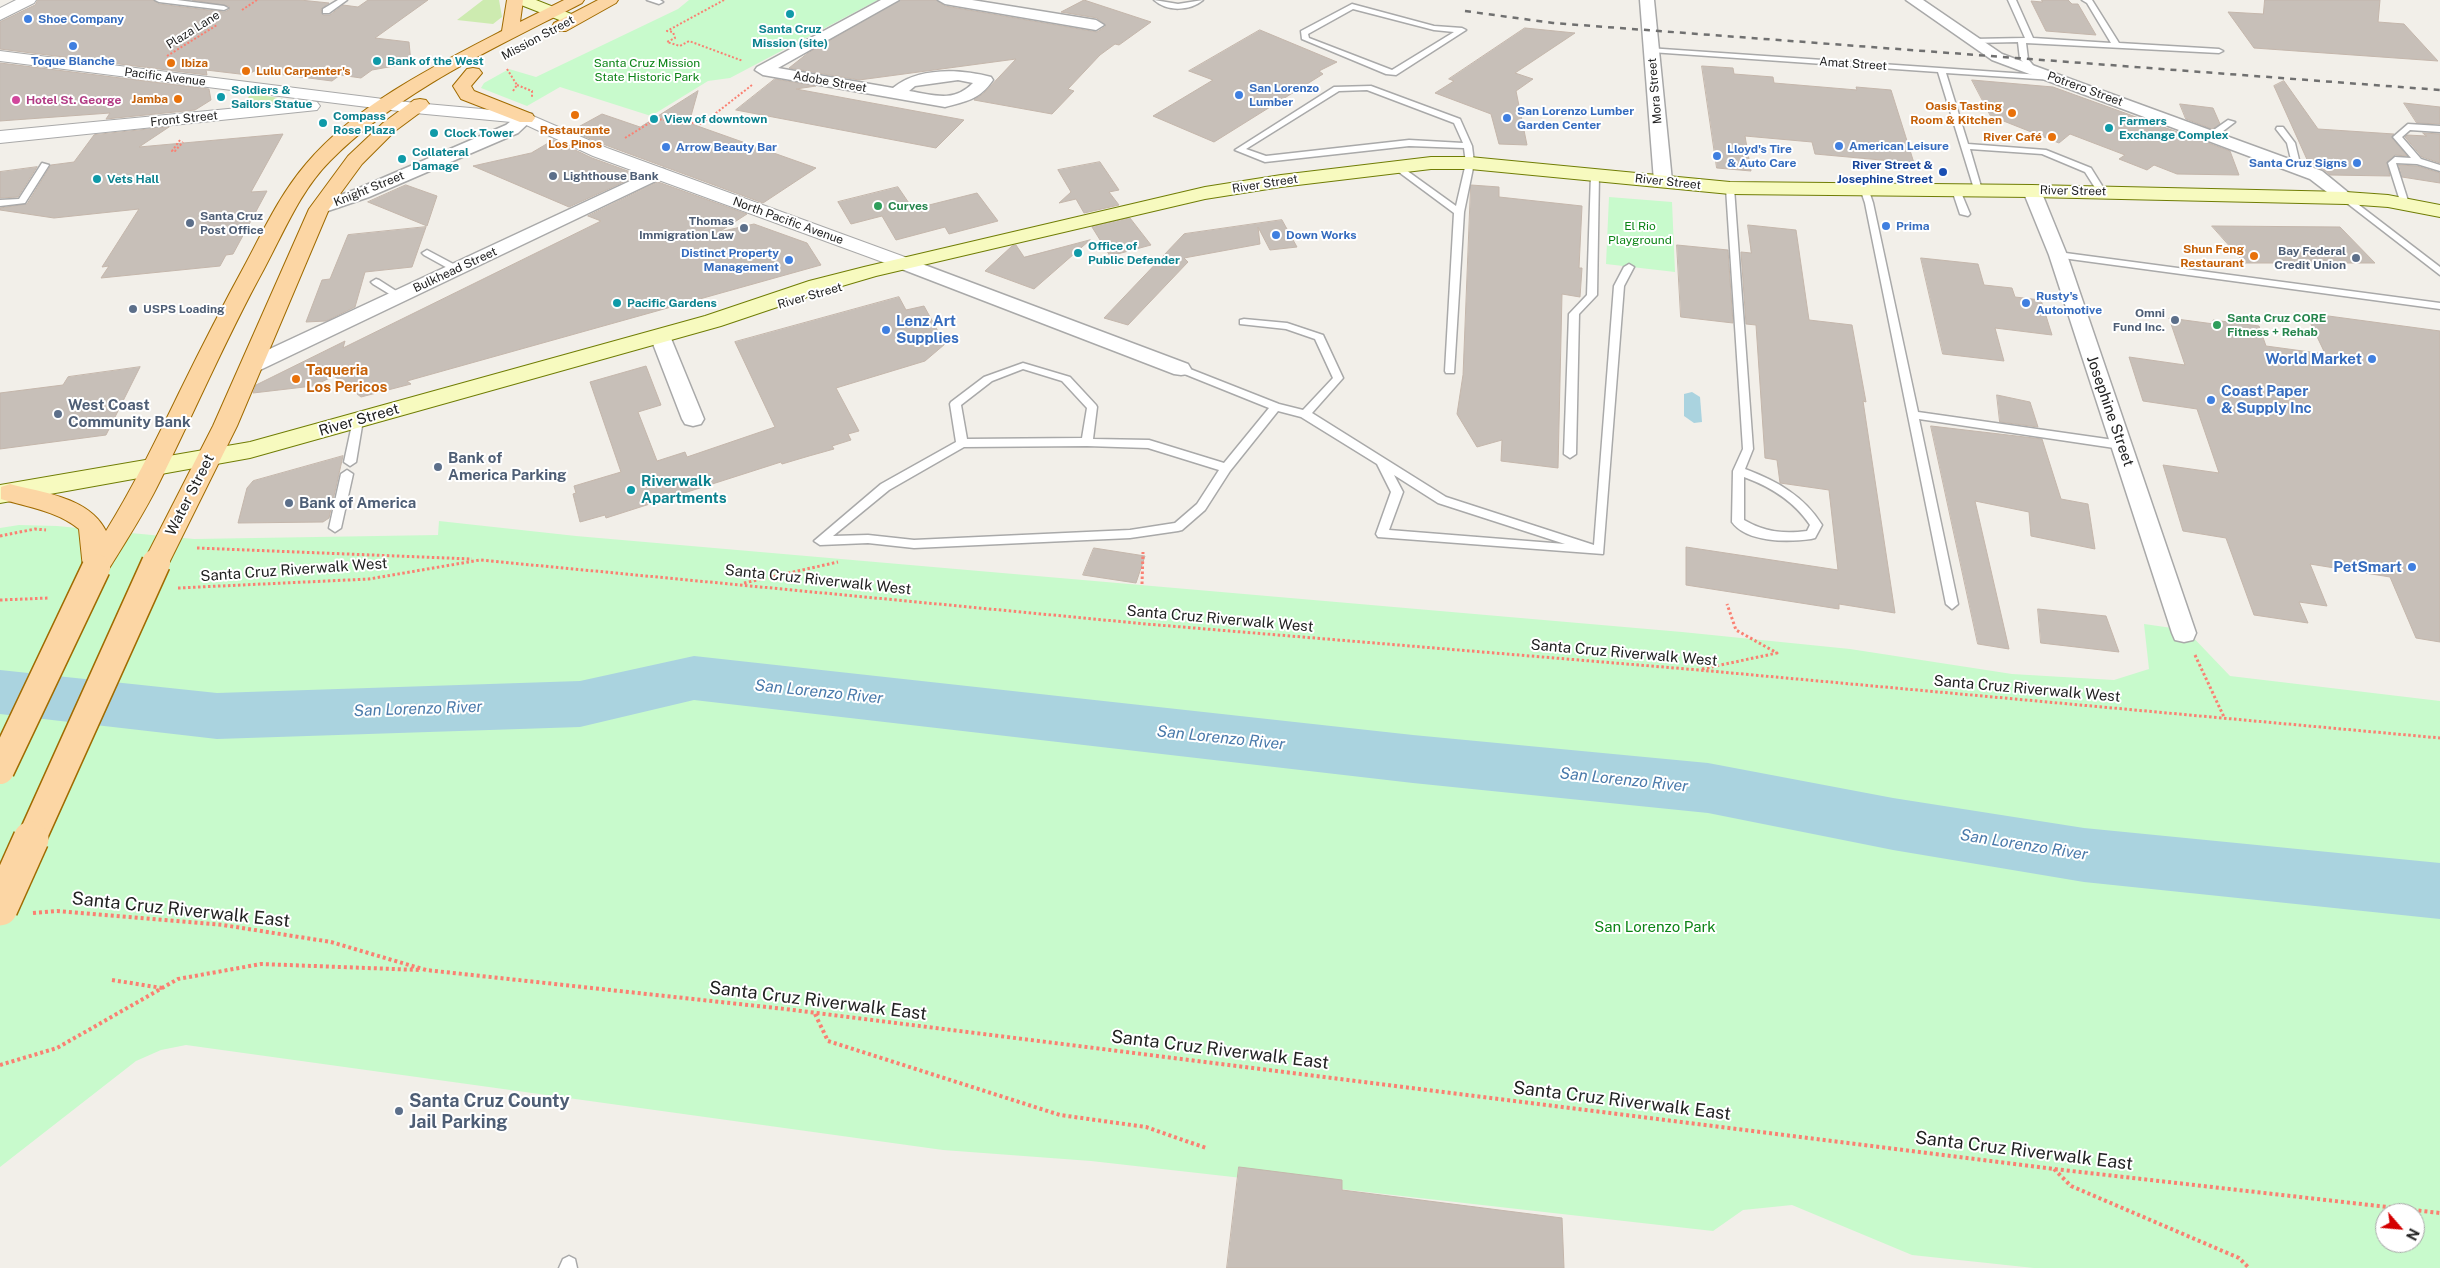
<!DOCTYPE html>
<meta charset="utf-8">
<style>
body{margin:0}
#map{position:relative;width:2440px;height:1268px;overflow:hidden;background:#f2efe9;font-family:"Public Sans",sans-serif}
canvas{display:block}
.north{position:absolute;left:2375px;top:1203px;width:50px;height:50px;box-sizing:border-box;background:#fff;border:1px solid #a7a7a7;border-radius:50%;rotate:117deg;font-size:14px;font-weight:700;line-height:20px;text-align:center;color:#222}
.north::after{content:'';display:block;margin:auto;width:18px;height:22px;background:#d40000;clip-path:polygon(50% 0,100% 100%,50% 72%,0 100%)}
</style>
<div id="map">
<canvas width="2440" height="1268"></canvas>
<div class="north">N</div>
</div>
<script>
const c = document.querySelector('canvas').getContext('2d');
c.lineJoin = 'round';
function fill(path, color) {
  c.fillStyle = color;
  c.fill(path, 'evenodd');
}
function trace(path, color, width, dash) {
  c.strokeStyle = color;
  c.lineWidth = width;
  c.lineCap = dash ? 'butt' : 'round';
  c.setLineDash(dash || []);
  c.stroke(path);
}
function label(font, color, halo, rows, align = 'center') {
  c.font = font + ' "Public Sans",sans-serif';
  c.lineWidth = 4;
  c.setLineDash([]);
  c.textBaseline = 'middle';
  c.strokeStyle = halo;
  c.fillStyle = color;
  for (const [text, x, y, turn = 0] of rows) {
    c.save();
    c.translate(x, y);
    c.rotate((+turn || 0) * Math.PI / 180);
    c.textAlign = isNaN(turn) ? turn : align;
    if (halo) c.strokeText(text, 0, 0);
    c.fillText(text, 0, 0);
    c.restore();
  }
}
const grass = new Path2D(`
 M483,0H499L502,17L493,24L457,20Z
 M250,93L284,99L282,102L235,108L247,101Z`);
const park = new Path2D(`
 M689,0H878L730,78L708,81L651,116L560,87L527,106L481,88L484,83L509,69L536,77L678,9Z
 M1609,197L1672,202L1675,272L1606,264Z
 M439,521L576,536L1682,632L1850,649L2012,674L2114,680L2149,669L2144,624L2186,630L2230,676L2440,701V1268H2034L1912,1255L1792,1205L1743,1210L1713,1231L1091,1161L943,1150L186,1045L161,1050L136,1061L0,1167V528L19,525L57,526L194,539L438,535ZM2385,1213H2415V1243H2385Z`);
const water = new Path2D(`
 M1692,392L1700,397L1702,422L1694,423L1684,416V394Z`);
const river = new Path2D(`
 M694,656L1413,735L1708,763L1893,798L2084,828L2440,863V919L2084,882L1893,850L1708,813L1413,783L694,700L580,727L217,739L0,714V670L217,693L580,681Z`);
const building = new Path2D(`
 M38,0H153L159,4L224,12L229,10V6L192,0H300L329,3L321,9L323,15H330L343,5L358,7L368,0H428L375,38L409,42L411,63L372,70L361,78L340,75L332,81L254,71L248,75L206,70L207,75L0,49V22L35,5Z
 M901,0H936L945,6L1097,32L1106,26L1097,18L1061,12L1084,0L1151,22L1119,45L1115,44L1100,55L1068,89L1074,91L1052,114L974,100L984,93L1016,59L859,80L789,68L808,53Z
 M2042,0H2068L2072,4H2078L2096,35L2046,31L2031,1L2042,2Z
 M2265,0H2380L2378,22L2404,24L2438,61L2254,48L2228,12L2263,14Z
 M1525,28L1575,33L1515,73L1533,79L1516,91L1527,145L1499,144L1491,114L1435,93L1454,81L1449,79Z
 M1260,30L1337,62L1319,71L1323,74L1214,142L1153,116L1213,80L1189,71Z
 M0,63L209,89L211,100L195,110L106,119L110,113L0,121Z
 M1702,66L1733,68L1734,74L1773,77L1774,83L1857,90L1856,87L1891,90L1914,163L1815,154L1812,142L1745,136L1751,171L1717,168Z
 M775,79L816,86L796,89L964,120L936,148L736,110Z
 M1972,80L2053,87L2230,151L2239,175L2177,174L2154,165L2147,170L2119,159L2125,155L2070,134L2059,143L2001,120H1993Z
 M2284,81L2318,129L2394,134L2392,138L2407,156L2395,155L2387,162L2390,176L2330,175L2323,169L2309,164L2274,86Z
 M698,91L689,123L816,168L763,203L608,146L571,131L602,114L640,127Z
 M2404,103L2440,107V124L2417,123Z
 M2180,104L2213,108L2220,124L2212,129L2186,119Z
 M169,127L139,147L283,134L251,192L267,191L233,254L226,255L220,266L101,278L109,266L102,267L139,209L54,218L0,210V208L27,204L51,165L74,162L94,135Z
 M2423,133L2440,134V163L2422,157L2405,137L2407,135L2426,136Z
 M554,140L592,158L639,175L569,207L473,166L531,153Z
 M1100,162L1119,190L1109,192L1119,205L1084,213L1076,199L1059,203L1071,192L1058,170Z
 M2399,165L2417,166L2440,173V183L2402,177Z
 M37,167L18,197L0,198V172Z
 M658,182L747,214L719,232L754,224L807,243L821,265L407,381L411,384L361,397L334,376L313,386L253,393L256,385L345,341L343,348L601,221L588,216Z
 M406,185L437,196L427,226L368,202Z
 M1471,185L1499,187V197L1582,206L1579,268H1582L1580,297L1562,294L1558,468L1501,461L1502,440L1477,447L1457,414L1463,375Z
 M898,187L913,209L977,193L998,221L949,234L945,227L896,240L882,216L851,224L838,202Z
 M1130,218L1151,245L1110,256L1092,227Z
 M1282,220L1297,247L1270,250L1258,227L1260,244L1184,258L1188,262L1128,325L1104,318L1184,234Z
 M1748,225L1796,230L1809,320L1852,325L1866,402L1863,401L1895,613L1839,604V609L1686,585V547L1838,570L1829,490L1780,483L1777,460L1765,458L1756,325L1746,324L1741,252L1751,253Z
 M2212,226L2340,227L2375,263H2245Z
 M426,227L412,267L365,272L355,307L326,321L306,322L322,280L330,279L348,235Z
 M1090,240L1034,289L985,271L1012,246L1016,245L1024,257Z
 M1677,245L1728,250L1733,323L1681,317Z
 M1921,258L1978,264L1984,285L2012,288L2015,297L2041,300L2052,335L1995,328L2004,361L1943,354Z
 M899,297L906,310L924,306L945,344L925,361L836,388L859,431L848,434L851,440L832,446L834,449L809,456L782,464L781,462L606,518L605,515L580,522L573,494L576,493L574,486L621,472L590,382L646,366L661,405L638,412L657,461L685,452L687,457L775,427L735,342Z
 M2306,313L2440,331V642L2416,638L2390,577L2310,564L2327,606L2299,602L2308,623L2254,615L2226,538L2183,531L2163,465L2219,473L2197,409L2143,401L2129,357L2185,365L2169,318L2214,324L2213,320L2259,326L2266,346L2325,354Z
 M140,367L106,435L0,449V393L63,385L68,377Z
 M1997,395L2030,402L2038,427L2000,422Z
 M1931,426L2042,439L2061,499L2088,504L2095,549L2031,536L2029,512L1975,501L2009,649L1978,644Z
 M343,456L329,518L323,522L238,523L247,488L253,481Z
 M1094,548L1145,556L1136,583L1083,575Z
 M2038,609L2106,616L2119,652L2041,643Z
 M1239,1167L1342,1180V1190L1562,1218L1564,1268H1227Z`);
const pathFar2 = new Path2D(`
 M724,0L667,31L673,32L675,38L667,42L680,46L689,41L743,61
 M242,10L257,0
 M167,56L217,25
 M507,69L517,85L513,91
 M517,85L532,91V98
 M625,138L656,119L702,124L752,85
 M180,140L172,151H175L183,142`);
const pathFar1 = new Path2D(`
 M0,536L35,529L46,530
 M197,548L472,559
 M744,583L838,562
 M1142,584L1143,552
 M178,588L369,579L480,560L1146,624L1699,670L2440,738
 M0,600L49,598
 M2195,655L2224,717
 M1702,669L1777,653L1736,630L1727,604`);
const path = new Path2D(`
 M33,913L57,911L223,925L331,942L426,970L785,1009L2054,1169L2440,1213
 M112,980L162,988
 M815,1014L828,1041L1060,1115L1146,1127L1206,1148
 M0,1065L57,1048L178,979L261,964L420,970
 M2054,1169L2071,1186L2239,1258L2249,1268`);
const service = new Path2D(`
 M155,0H177L224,6L228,8L224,10L159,2Z
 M338,0H347L329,13H323V9Z
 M647,0H660L663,2L659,4Z
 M1154,0L1178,4L1203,0C1190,11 1167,12 1154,0Z
 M2008,0H2016L2033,38L2111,43L2087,3L2082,0H2092L2119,43L2219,49L2223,51L2219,53L2026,43L2028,59L2036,69L2032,71L2020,59L2018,42L1973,43L1969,41L1973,39L2025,38Z
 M1352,4L1434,26L1462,28L1466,30L1396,75L1386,74L1302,39L1301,31ZM1353,9L1434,30L1454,32L1392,70L1309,38L1308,34Z
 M1648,48L2056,76L2057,78L2053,80L1946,73L1968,144L2046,150L2091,168L2106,192L2099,194L2085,172L2042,154L1970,149L1982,190L1975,192L1938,72L1651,52L1647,50Z
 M1371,86L1460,119L1472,146L1474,163L1464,212L1454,373H1446L1445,371L1454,213L1392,167L1399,165L1456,206L1466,163L1464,148L1409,146L1265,162L1235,150L1334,87ZM1367,90L1454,123L1463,143L1409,140L1266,156L1246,149L1339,91Z
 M2228,120L2235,122L2214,138H2208V134Z
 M2408,124L2440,126V132L2410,130L2402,137L2421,159L2440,165V171L2417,164L2396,163L2409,204L2405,207L2401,204L2388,163L2395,157L2411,158L2393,137Z
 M2277,127H2283L2295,143L2301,168L2300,170L2293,168L2287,143L2276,129Z
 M42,163L49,165L25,203L0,206V200L19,199Z
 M1595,171L1599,174L1597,295L1579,314L1576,454L1570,458L1564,454L1569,314L1587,295L1591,174Z
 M1730,185L1734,188L1753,449L1745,469C1777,481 1804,496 1822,525L1815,538L1811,539C1788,542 1747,543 1732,522L1733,471L1743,449L1726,188ZM1744,477C1771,487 1794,501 1810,525L1807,531C1783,534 1765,532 1744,520Z
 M1864,185L1868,188L1873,203L1918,412L2121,441L2126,445L2121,449L1919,419L1958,604L1952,609L1946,604L1865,203L1860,188Z
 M1953,188L1960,190L1970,214L1968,216L1960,214L1952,190Z
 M2346,195L2440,267V275L2343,200V196Z
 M427,250L459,267L461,269L459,271H453L424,255L422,253Z
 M2058,252L2440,303V309L2055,257V253Z
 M1629,264L1634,267L1624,286L1603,554L1378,537L1376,534L1391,492L1377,464L1301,417L1278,411L1230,471L1205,510L1182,530L1178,531L1130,538L914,548L868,543L820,545L814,541L881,484L956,442L950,404L951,402L984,377L1023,363L1070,377L1096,405L1097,407L1093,439L1149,440L1224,463L1269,408L1177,371V367H1185L1279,404L1303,410L1333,378L1315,339L1286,329L1240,324V320L1244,319L1287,323L1323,335L1343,378L1312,413L1446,497L1594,545L1614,286L1624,267ZM1023,369L1062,381L1087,408L1082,438L967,439L961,405L992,381ZM1087,446L1148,448L1219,470L1197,504L1175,523L1130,530L914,540L868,535L833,536L889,490L964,447ZM1394,475L1438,503L1565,544L1389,530L1403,492Z
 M376,279L379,280L404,296L402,298H396L373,284L371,282Z
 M358,417L363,420L356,462L350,466L344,462L353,420Z
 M347,470L353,474L341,528L335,532L329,528L341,474Z
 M569,1256L575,1259L577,1268H559L563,1259Z`);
const minor = new Path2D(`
 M881,0H899L778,68L893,88C918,67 960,69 991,77L993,80C979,100 967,101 945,107L763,75L755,70L757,67ZM958,80L973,83C953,103 935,95 909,91L915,86Z
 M938,0H972L1096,20L1104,25L1096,30L945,4Z
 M1640,0H1654L1672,181L1669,185H1657L1654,181Z
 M1906,0H1923L2002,54L2322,171L2355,198L2352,202H2340L2310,179L1992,60Z
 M526,113L532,114L534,118L518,133L369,197L319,214L313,213L310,209L313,205L357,189L506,125L520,114Z
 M658,168L664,169L667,173L664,177L258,371L251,372L244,371L241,366L244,361Z
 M2032,186L2038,187L2041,191L2067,255L2196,633L2193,640L2184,642L2175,640L2172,633L2049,255L2023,191L2026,187Z
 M906,258L1188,364L1191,369L1188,374L1181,375L1174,374L899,268L897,264L899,260Z
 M660,330L667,332L670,336L704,419L701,424L693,426L685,424L682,419L650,336L653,332Z`);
const tertiary = new Path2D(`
 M16,0H36L34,3L0,20V8Z
 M0,51L415,103L526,113L607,148L913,260L916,264L913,268L906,270L899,268L593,156L522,123L415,113L0,61Z
 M311,101L317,102L320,106L317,110L0,143V131Z`);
const secondary = new Path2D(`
 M514,0H536L579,17L581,20L579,23H567L516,3Z
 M1431,157H1470L1730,182L2032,185L2346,192L2388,195L2440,205V217L2388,207L2346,204L2032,197L1730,194L1470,169H1431L1281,187L1205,199L876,276L825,291L721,326L250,458L0,503V485L250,442L705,316L809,281L864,267L1205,187L1281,175Z`);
const primary = new Path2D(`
 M507,0H523L520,22L564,0H584L582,3C495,48 400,90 330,161C300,191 284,232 264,269C226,338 195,411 160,481C144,514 124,544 105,575L96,577L87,575L83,568L79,529C57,511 28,507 1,499V487L10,484C43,493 89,497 106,531C134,486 157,438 180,391C201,348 223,305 246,263C264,229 281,193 306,164C357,104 434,66 502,31Z
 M598,0H618L616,3L566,31H554L552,27L554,23Z
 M473,68L479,69L482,73L471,86L474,91L532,114L535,118L532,122H520L461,99L453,86L467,69Z
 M420,99L426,100L429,104L426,108L395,131L362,164L329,209L237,426L169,563L165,570L156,572L147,570L143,563L213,426L309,209L348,156L383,123L414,100Z`);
const rail = new Path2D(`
 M1465,11L1553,23L2440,90`);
const primaryBridgeFar1 = new Path2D(`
 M0,770L96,568
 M31,840L156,563`);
const primaryBridge = new Path2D(`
 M0,908L31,839`);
const markers = [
 [790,14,5,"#0f9aa8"],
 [28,19,5,"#3f7fe0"],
 [73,46,5,"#3f7fe0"],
 [377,61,5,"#0f9aa8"],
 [171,63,5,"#e8710a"],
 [246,71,5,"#e8710a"],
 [1239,95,5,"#3f7fe0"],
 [221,97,5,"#0f9aa8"],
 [178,99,5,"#e8710a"],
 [16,100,5,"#d1479c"],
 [2012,113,5,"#e8710a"],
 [575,115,5,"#e8710a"],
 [1507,118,5,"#3f7fe0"],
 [654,119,5,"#0f9aa8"],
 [323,123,5,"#0f9aa8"],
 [2109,128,5,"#0f9aa8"],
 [434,133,5,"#0f9aa8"],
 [2052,137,5,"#e8710a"],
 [1839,146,5,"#3f7fe0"],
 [666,147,5,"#3f7fe0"],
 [1717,156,5,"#3f7fe0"],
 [402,159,5,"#0f9aa8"],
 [2357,163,5,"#3f7fe0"],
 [1943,172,5,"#1a4fb4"],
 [553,176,5,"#5c6f8a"],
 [97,179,5,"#0f9aa8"],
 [878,206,5,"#2e9e5b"],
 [190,223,5,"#5c6f8a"],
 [1886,226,5,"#3f7fe0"],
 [744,228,5,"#5c6f8a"],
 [1276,235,5,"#3f7fe0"],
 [1078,253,5,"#0f9aa8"],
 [2254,256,5,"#e8710a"],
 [2356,258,5,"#5c6f8a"],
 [789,260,5,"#3f7fe0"],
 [617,303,5,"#0f9aa8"],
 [2026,303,5,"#3f7fe0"],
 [133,309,5,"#5c6f8a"],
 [2175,320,5,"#5c6f8a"],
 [2217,325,5,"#2e9e5b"],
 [886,330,5,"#3f7fe0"],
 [2372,359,5,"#3f7fe0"],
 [296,379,5,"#e8710a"],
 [2211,400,5,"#3f7fe0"],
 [58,414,5,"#5c6f8a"],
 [438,467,5,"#5c6f8a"],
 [631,490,5,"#0f9aa8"],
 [289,503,5,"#5c6f8a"],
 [2412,567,5,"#3f7fe0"],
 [399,1111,5,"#5c6f8a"]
];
const farShopnames = [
 ["Shoe Company",38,19],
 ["Toque Blanche",73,61,"center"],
 ["San Lorenzo",1249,88],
 ["Lumber",1249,102],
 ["San Lorenzo Lumber",1517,111],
 ["Garden Center",1517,125],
 ["American Leisure",1849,146],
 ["Arrow Beauty Bar",676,147],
 ["Lloyd's Tire",1727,149],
 ["& Auto Care",1727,163],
 ["Santa Cruz Signs",2347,163,"right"],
 ["Prima",1896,226],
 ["Down Works",1286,235],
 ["Distinct Property",779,253,"right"],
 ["Management",779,267,"right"],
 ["Rusty's",2036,296],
 ["Automotive",2036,310]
];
const farCulturenames = [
 ["Santa Cruz",790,29,"center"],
 ["Mission (site)",790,43,"center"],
 ["Bank of the West",387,61],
 ["Soldiers &",231,90],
 ["Sailors Statue",231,104],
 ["Compass",333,116],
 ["Rose Plaza",333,130],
 ["View of downtown",664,119],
 ["Farmers",2119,121],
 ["Exchange Complex",2119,135],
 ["Clock Tower",444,133],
 ["Collateral",412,152],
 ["Damage",412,166],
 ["Vets Hall",107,179],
 ["Office of",1088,246],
 ["Public Defender",1088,260],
 ["Pacific Gardens",627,303]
];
const farStreetnames = [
 ["Plaza Lane",193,30,-32],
 ["Mission Street",538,38,-28],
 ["Amat Street",1853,64,4],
 ["Pacific Avenue",165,77,7],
 ["Adobe Street",830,82,10],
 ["Potrero Street",2085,89,20],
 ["Mora Street",1655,91,-95],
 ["Front Street",184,119,-6],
 ["River Street",1668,182,6],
 ["River Street",1265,184,-9],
 ["Knight Street",369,189,-22],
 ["River Street",2073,191,1],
 ["North Pacific Avenue",788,221,20],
 ["Bulkhead Street",455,270,-25],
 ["River Street",810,296,-16]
];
const farFoodnames = [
 ["Ibiza",181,63,"left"],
 ["Lulu Carpenter's",256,71,"left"],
 ["Jamba",168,99],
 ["Oasis Tasting",2002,106],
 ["Room & Kitchen",2002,120],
 ["Restaurante",575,130,"center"],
 ["Los Pinos",575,144,"center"],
 ["River Café",2042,137],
 ["Shun Feng",2244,249],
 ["Restaurant",2244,263]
];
const farParknames = [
 ["Santa Cruz Mission",647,63],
 ["State Historic Park",647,77],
 ["El Rio",1640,226],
 ["Playground",1640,240]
];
const farHotelnames = [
 ["Hotel St. George",26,100]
];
const farTransitnames = [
 ["River Street &",1933,165],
 ["Josephine Street",1933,179]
];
const farServicenames = [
 ["Lighthouse Bank",563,176],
 ["Santa Cruz",200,216],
 ["Post Office",200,230],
 ["Thomas",734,221,"right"],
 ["Immigration Law",734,235,"right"],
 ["Bay Federal",2346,251,"right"],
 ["Credit Union",2346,265,"right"],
 ["USPS Loading",143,309],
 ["Omni",2165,313,"right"],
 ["Fund Inc.",2165,327,"right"]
];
const farLeisurenames = [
 ["Curves",888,206],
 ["Santa Cruz CORE",2227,318],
 ["Fitness + Rehab",2227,332]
];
const shopNames = [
 ["Lenz Art",896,321],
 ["Supplies",896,338],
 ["World Market",2362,359,"right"],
 ["Coast Paper",2221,391],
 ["& Supply Inc",2221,408],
 ["PetSmart",2402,567,"right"]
];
const foodNames = [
 ["Taqueria",306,370],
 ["Los Pericos",306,387]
];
const serviceNames = [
 ["West Coast",68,405],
 ["Community Bank",68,422],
 ["Bank of",448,458],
 ["America Parking",448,475],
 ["Bank of America",299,503]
];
const streetNames = [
 ["Josephine Street",2110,411,71],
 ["River Street",359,420,-16],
 ["Water Street",190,495,-63],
 ["Santa Cruz Riverwalk West",294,570,-4],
 ["Santa Cruz Riverwalk West",818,580,6],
 ["Santa Cruz Riverwalk West",1220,619,5],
 ["Santa Cruz Riverwalk West",1624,653,5],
 ["Santa Cruz Riverwalk West",2027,689,5]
];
const cultureNames = [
 ["Riverwalk",641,481],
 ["Apartments",641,498]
];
const parkNames = [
 ["San Lorenzo Park",1655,927]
];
const waterNames = [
 ["San Lorenzo River",819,692,6],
 ["San Lorenzo River",418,709,-2],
 ["San Lorenzo River",1221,738,6],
 ["San Lorenzo River",1624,780,6],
 ["San Lorenzo River",2024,845,9]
];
const nearStreetnames = [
 ["Santa Cruz Riverwalk East",181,910,6],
 ["Santa Cruz Riverwalk East",818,1001,7],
 ["Santa Cruz Riverwalk East",1220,1050,7],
 ["Santa Cruz Riverwalk East",1622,1101,7],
 ["Santa Cruz Riverwalk East",2024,1151,7]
];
const nearServicenames = [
 ["Santa Cruz County",409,1101],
 ["Jail Parking",409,1122]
];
fill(grass, '#cdebb0');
fill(park, '#c8facc');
fill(water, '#aad3df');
fill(river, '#aad3df');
fill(building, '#c7bfb8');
trace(building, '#c4b6ab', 1);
trace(service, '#a9a9a9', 3);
trace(minor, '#a9a9a9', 3);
trace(tertiary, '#a9a9a9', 2);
trace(secondary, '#707d05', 2);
trace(primary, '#a06b00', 2);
trace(pathFar2, '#fa8072', 2, [2, 2]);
trace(pathFar1, '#fa8072', 3, [2.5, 2.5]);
trace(path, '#fa8072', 4, [3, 3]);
fill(service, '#fff');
fill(minor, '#fff');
fill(tertiary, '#fff');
fill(secondary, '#f7fabf');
fill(primary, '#fcd6a4');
trace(rail, '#707070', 2.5, [6, 6]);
trace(primaryBridgeFar1, '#a06b00', 31, []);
trace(primaryBridge, '#a06b00', 38, []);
trace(primaryBridgeFar1, '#fcd6a4', 28);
trace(primaryBridge, '#fcd6a4', 35);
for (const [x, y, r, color] of markers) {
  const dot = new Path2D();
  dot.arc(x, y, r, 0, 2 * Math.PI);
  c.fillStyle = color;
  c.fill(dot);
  trace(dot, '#fff', 2);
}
label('bold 12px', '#366cbe', '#fff', farShopnames, 'left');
label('bold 12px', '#0d838f', '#fff', farCulturenames, 'left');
label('12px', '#222', '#fff', farStreetnames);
label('bold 12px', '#c56008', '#fff', farFoodnames, 'right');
label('12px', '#0c8416', '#fff', farParknames);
label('bold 12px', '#b23c85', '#fff', farHotelnames, 'left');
label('bold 12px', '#164399', '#fff', farTransitnames, 'right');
label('bold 12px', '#4e5e75', '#fff', farServicenames, 'left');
label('bold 12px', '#27864d', '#fff', farLeisurenames, 'left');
label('bold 15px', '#366cbe', '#fff', shopNames, 'left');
label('bold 15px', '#c56008', '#fff', foodNames, 'left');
label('bold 15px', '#4e5e75', '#fff', serviceNames, 'left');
label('15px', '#222', '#fff', streetNames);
label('bold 15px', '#0d838f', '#fff', cultureNames, 'left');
label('15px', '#0c8416', '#fff', parkNames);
label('italic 16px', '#4a7aab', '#fff', waterNames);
label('18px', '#222', '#fff', nearStreetnames);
label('bold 18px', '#4e5e75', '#fff', nearServicenames, 'left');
</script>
